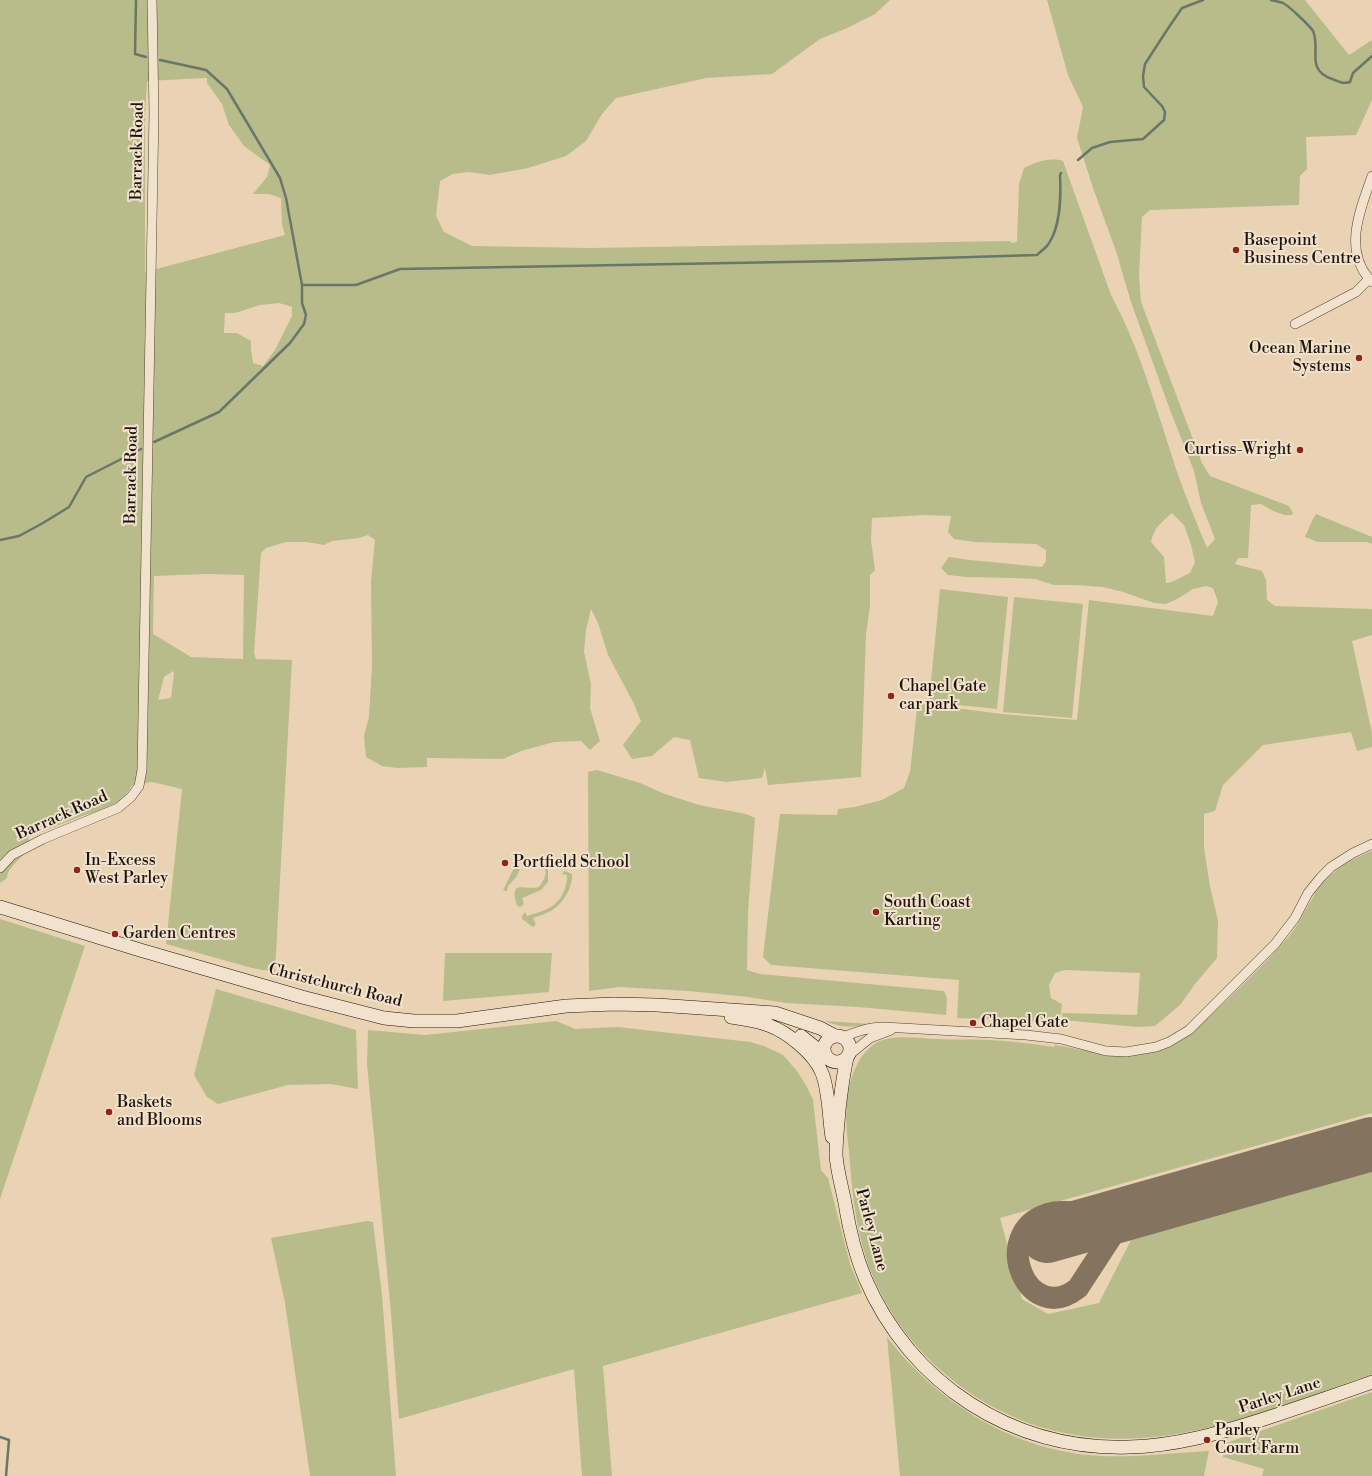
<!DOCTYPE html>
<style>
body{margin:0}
canvas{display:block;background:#e9d3b2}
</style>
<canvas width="1372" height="1476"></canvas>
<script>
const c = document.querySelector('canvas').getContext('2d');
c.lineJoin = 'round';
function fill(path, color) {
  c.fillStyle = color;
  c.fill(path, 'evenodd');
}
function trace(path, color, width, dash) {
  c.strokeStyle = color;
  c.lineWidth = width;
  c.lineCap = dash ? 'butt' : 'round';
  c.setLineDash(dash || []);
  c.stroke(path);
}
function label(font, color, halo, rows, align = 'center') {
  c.font = font + ' "Libre Bodoni",serif';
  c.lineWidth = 4;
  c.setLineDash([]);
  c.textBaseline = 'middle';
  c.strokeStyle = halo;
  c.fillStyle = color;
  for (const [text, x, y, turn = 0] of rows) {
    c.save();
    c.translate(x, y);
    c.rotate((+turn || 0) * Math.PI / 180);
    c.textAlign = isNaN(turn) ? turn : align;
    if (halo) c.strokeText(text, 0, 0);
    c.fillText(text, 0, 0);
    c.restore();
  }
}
const green = new Path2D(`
 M0,0H890L875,14L845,29L820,39L772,74L706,78L616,98L602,114L586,141L566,156L528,168L490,175L469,172L453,174L440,181L436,216L444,232L472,246L590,248L1009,241L1013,243L1017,241L1019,184L1024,168C1036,162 1050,157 1063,161L1111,295C1143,354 1159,420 1181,483C1189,505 1198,526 1207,548L1215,539L1201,503L1194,471L1170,410L1131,302L1116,251L1093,188L1077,138L1083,107L1068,75L1047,0H1305L1349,55L1372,40V100L1356,135L1306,137L1307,169L1300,176L1299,205L1150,210L1142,217L1139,275L1141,302L1202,463L1210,476L1289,506L1293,513L1292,515H1285L1273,511L1261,504L1251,505L1248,558H1238L1235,564L1262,571L1266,580L1267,600L1275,606L1372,609V635L1352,641L1372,733V747L1357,751L1351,732L1263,745L1223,785L1215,811L1204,814V848L1210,886L1218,921L1217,958L1195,984L1180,1005L1155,1026L1137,1027L1063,1020L1062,1013L1137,1015L1140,973L1065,970L1055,973L1049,985L1051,998L1062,1004L1059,1026L1025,1020L957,1018L959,980L771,965L763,957L780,814L837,815L838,809L855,807L882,800L904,788L910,772L917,709L924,704L1002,714L1077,720L1089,600L1213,616L1218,602L1213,588L1206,586L1193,589L1179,598L1166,604L1154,603L1123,592L1103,587L1075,585H1054L1035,579L1014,578L966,577L948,575L941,568L949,557L970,560L1042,567L1046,561V550L1036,544L974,542L954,539L948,532L951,516L923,515L872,518L871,540L875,570L870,575V606L866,634L861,777L768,785L765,768L762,778L726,782L699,778L690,740L674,737L652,756L632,759L623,745L641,721L633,702L608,655L598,623L591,609L586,630L584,652L591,684L590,708L600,741L590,750L581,741L554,742L521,751L503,759L427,758V767L397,768L382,766L366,757L364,736L369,717L372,666L371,581L375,540L368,535L359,538L332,541L324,545L307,542H286L266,548L261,553L254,653L256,659L292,660L275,972L252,968L166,944L182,789L152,782L132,785L123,799L107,809L85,815L28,837C34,855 8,862 7,878L0,883ZM207,78V83L222,104L229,125L244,146L270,165L267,177L253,194H269L281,198L282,225L285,235L145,272V116L147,81ZM279,303L292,307V316L275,350L263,366L253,363L251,349V341L237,333H224L225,313H235L260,305ZM1172,513L1184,525L1191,545L1195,562L1190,573C1182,576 1175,582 1166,583L1164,557L1151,542C1154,527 1162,522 1172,513ZM208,574L244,575L243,659L191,657L153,634L154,576ZM173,671L174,673L171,698L158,700L164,677Z
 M1316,514L1372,537V544L1366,542H1318L1305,537C1309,529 1311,521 1316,514Z
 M940,589L1008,597L997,709L929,702Z
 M1014,597L1083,604L1072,718L1003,712Z
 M597,770L640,783L665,794L699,805L746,814L755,818L748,912L747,970L760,974L944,991L947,998L946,1015L858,1007L786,1003L748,997L689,991L620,987L589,991L588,772Z
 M1372,851V1113L1000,1218L1022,1299L1048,1314L1099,1303L1131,1240L1372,1172V1374C1278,1407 1177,1452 1075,1435C1012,1425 955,1391 913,1342C896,1322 882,1298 872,1274C856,1235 852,1192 849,1151C847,1135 845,1117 847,1101C849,1080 858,1051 880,1041C897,1034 921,1039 939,1039C956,1040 973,1039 989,1040C1011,1041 1033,1044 1054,1047L1055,1045C1108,1054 1143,1067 1191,1034C1224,1003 1260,970 1290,935C1299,924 1304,911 1312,899C1324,875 1348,860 1372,851Z
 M537,858L545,863L548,870V882L541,890L522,898L524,904L521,907L517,906C509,878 523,891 539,887C547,876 549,869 537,862Z
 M518,863L521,866L517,876L508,886L507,891L503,890C507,884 513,867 518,863Z
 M564,871L572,874C573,886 564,902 554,909C548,913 540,916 533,918L536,924L533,927L522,919V916L525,912L527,916C535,913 544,911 551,907C561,901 568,886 567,875L562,874Z
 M0,919L85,946L0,1199Z
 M445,953H552L549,992L443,1001Z
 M216,989L356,1030L358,1089L331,1084L288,1085L218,1104L207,1097L194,1075Z
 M556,1021L575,1029L618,1027L750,1042L764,1046L783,1055L797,1071L807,1087L813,1100L821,1170L828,1178L850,1264L862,1293L603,1366L612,1476H582L574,1369L399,1419L391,1313L367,1064L368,1030L425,1035Z
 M825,1021L872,1024C853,1027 844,1029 825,1021Z
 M367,1221L373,1222L382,1295L396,1476H310L285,1303L271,1238Z
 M887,1337C935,1400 1008,1447 1088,1455C1128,1459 1169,1453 1209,1451L1204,1476H900Z
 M1372,1392V1476H1262L1264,1469L1223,1457L1226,1443Z`);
const stream = new Path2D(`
 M136,0L135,54L146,57
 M1271,0C1275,1 1280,2 1283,3C1289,6 1310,26 1313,31C1321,50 1305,69 1332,79C1339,82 1343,84 1350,82L1353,73L1372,56
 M160,60L206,70L227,89L280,178L286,198L302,285
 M1078,160L1092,148L1110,142L1143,139L1164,120L1165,112L1162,106L1144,87L1143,76L1145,64L1167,30L1182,8L1203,0
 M154,442L219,412L290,343L304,324L306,315L302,303V285H356L400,269L841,261L1037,255C1040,252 1044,249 1047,246C1061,228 1061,197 1060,175L1061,173
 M0,540L19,536L43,523L69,507L86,477L141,449
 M0,1437L9,1440L6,1476`);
const taxiway = new Path2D(`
 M1124,1215C1116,1215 1108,1217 1100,1216C1083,1215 1064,1209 1048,1214C988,1233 1028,1328 1078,1288L1121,1222L1126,1217L1135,1212`);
const runway = new Path2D(`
 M1047,1236L1372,1144`);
const street = new Path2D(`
 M1372,176C1360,210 1342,252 1372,282
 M1295,324L1356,292L1369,279
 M0,868L12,855L43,839L118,808L131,797L139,786L142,770L154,113L152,0
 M843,1037C856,1032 869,1027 884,1027L1026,1035L1061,1039L1106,1051L1126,1052L1156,1047L1169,1042L1189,1030L1275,944L1295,918L1308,893L1321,877L1331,867L1353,853L1372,844
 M849,1055L870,1038L891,1030`);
const secondary = new Path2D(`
 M0,907L140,950L302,997L384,1018L414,1021H457L566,1006L614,1004L657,1005L775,1013L820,1028L835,1036
 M731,1017C743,1019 756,1020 768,1025C787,1032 814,1053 822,1073C829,1090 829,1119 832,1137
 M824 1049a13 13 0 1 1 26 0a13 13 0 1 1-26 0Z
 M801,1036L826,1056
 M847,1058C843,1075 841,1093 839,1110C838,1125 836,1140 836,1155C837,1171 842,1187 845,1203C849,1228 855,1254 865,1278C910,1384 1013,1451 1129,1447C1176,1446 1220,1433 1264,1419C1300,1407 1336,1395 1372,1382`);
const markers = [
 [1236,250,4,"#8f2418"],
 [1359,358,4,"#8f2418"],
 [1300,450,4,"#8f2418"],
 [891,696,4,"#8f2418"],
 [505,863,4,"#8f2418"],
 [77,870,4,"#8f2418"],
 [876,912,4,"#8f2418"],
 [115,934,4,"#8f2418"],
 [973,1023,4,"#8f2418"],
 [109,1112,4,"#8f2418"],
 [1207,1440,4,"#8f2418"]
];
const streetNames = [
 ["Barrack Road",138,151,-89],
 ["Barrack Road",132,475,-89],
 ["Barrack Road",62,816,-24],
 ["Christchurch Road",335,986,14],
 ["Parley Lane",871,1230,75],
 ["Parley Lane",1280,1396,-18]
];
const poiNames = [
 ["Basepoint",1244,241],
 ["Business Centre",1244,259],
 ["Ocean Marine",1351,349,"right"],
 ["Systems",1351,367,"right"],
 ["Curtiss-Wright",1292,450,"right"],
 ["Chapel Gate",899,687],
 ["car park",899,705],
 ["In-Excess",85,861],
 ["West Parley",85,879],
 ["Portfield School",513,863],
 ["South Coast",884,903],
 ["Karting",884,921],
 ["Garden Centres",123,934],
 ["Chapel Gate",981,1023],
 ["Baskets",117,1103],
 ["and Blooms",117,1121],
 ["Parley",1215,1431],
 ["Court Farm",1215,1449]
];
fill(green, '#b8bc8b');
trace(stream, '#697768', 2.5);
trace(taxiway, '#84735f', 22);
trace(runway, '#84735f', 54);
trace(street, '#524336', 10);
trace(secondary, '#20130c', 14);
trace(street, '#f1e2cd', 9);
trace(secondary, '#f1e2cd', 13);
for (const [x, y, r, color] of markers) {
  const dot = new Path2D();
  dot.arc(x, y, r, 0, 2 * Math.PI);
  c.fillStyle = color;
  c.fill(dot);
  trace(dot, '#f1e2cd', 1.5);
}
label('16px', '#20130c', '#f1e2cd', streetNames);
label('16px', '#20130c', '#f1e2cd', poiNames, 'left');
</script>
